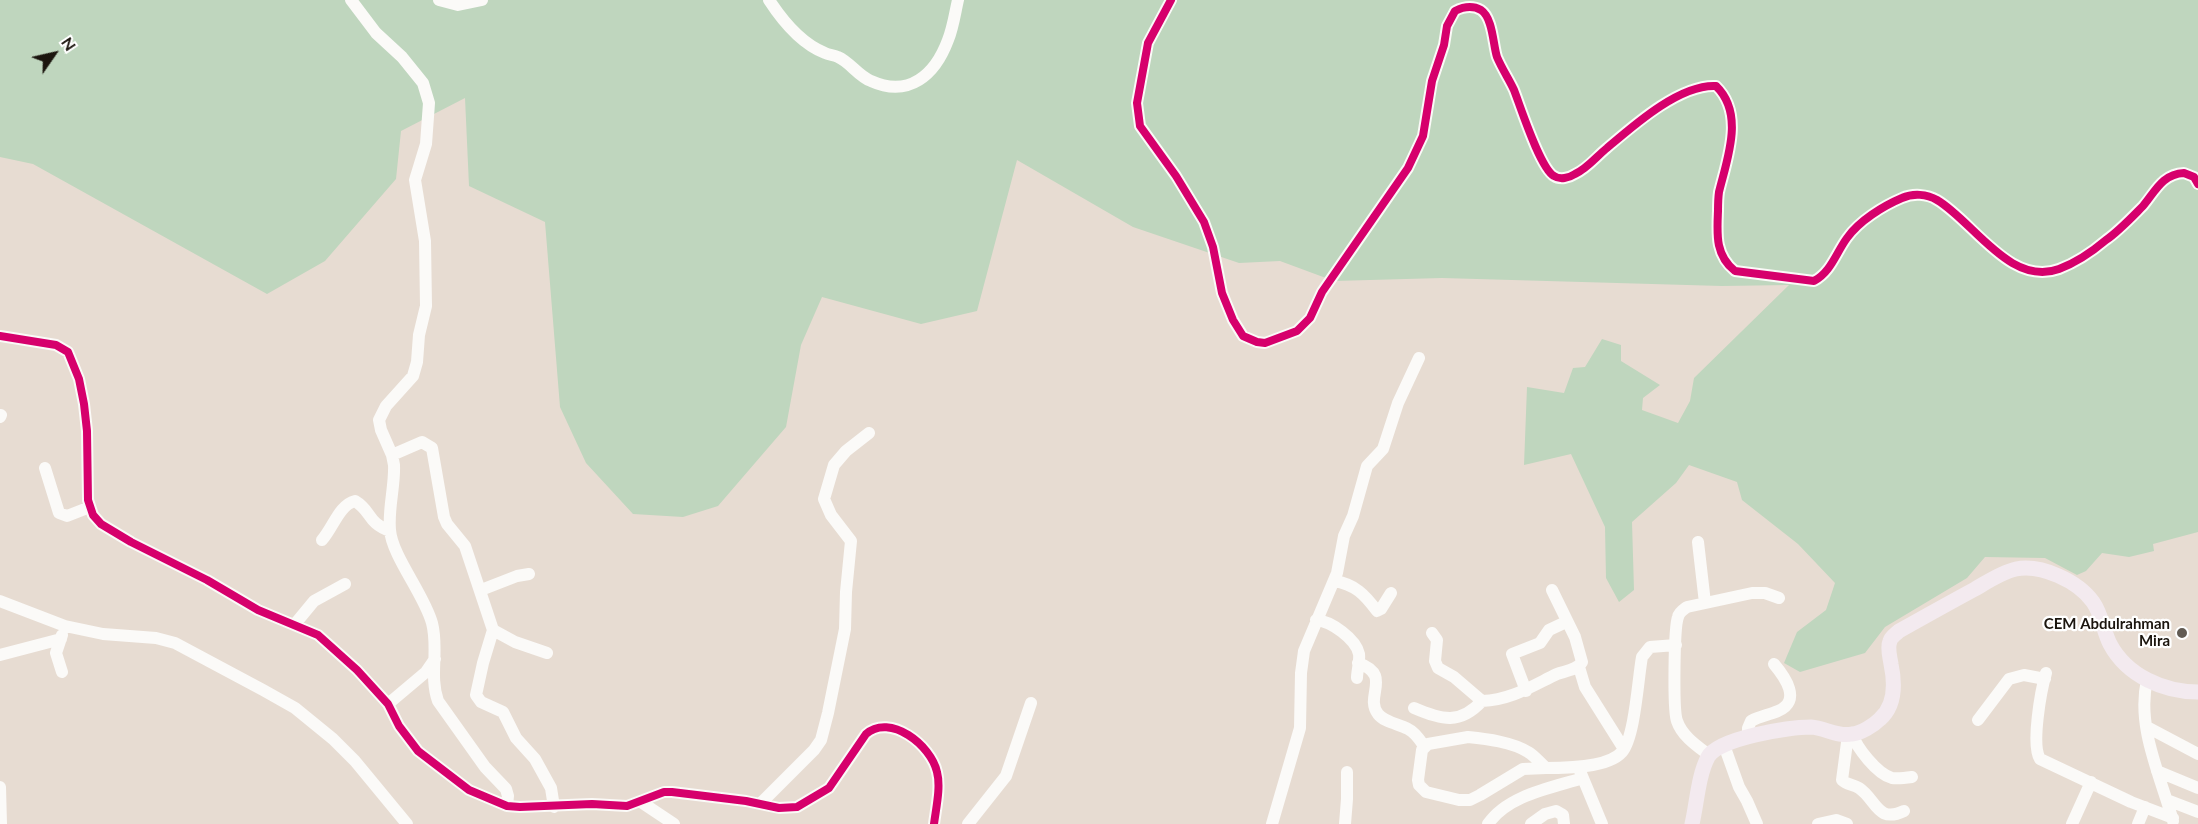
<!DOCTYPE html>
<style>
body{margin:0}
#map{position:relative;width:2198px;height:824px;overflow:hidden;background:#e7dcd2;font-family:Lato,sans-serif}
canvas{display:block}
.north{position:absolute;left:24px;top:24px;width:60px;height:60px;-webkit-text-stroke:4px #fff;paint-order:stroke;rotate:56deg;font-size:16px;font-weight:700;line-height:24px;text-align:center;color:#1b150e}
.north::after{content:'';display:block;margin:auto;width:21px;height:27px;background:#1b150e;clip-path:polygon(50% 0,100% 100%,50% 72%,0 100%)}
</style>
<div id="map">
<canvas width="2198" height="824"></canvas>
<div class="north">N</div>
</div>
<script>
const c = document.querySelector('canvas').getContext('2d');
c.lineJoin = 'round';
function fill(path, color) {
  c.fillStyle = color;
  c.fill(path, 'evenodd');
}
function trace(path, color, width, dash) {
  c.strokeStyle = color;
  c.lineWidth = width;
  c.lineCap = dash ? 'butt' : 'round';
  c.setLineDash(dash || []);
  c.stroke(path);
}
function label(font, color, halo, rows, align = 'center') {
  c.font = font + ' Lato,sans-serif';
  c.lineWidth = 4.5;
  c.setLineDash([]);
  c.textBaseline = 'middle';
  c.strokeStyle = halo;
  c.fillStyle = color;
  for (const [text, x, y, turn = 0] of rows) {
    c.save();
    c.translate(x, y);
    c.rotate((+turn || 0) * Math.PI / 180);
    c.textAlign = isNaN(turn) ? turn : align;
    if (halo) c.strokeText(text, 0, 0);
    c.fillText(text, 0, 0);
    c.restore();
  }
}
const green = new Path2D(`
 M0,0H2198V532L2153,544L2154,551L2129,557L2102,553L2086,571L2077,575L2045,558L1985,557L1967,578L1885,627L1865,653L1800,672L1784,663L1797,632L1826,610L1835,583L1798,544L1742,500L1737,482L1689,465L1676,483L1632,522L1634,590L1619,602L1606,578L1605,527L1571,454L1524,465L1527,387L1564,393L1573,368L1585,367L1602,339L1621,345V361L1660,385L1643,398L1642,410L1678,423L1690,401L1694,378L1789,285L1722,286L1442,278L1334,281L1280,261L1239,263L1133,227L1017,160L977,311L921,324L822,297L801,345L786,427L718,506L683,517L633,514L586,463L560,407L545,222L469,186L465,98L401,131L396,179L325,261L267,294L33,164L0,157Z`);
const minor = new Path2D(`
 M351,0L376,33L402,57L423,83L429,103L426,144L415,180L425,241L426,306L419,335L417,362L413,376L386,406L379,420L381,430L392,455L394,465C395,486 388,508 390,530C392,556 424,594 432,623C439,649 429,676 438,701L485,767L506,789L508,796L507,806
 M439,0L458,5L482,0
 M769,0C782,20 802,44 825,53C829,55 834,55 838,57C850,62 858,76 871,81C909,98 935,75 948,40C953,28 955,13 958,0
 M1171,0L1148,43L1137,103L1140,126L1176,176L1204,222L1213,247L1222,293L1233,320L1243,336L1257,342L1265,343L1297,331L1310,318L1322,292L1408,168L1423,136L1432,81L1444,45L1447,26L1455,11C1463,7 1472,5 1481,10C1493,18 1493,45 1497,57C1502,69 1509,79 1514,90C1521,108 1540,168 1554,176C1560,180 1569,178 1575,174C1587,169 1597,156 1607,148C1634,125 1680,84 1716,86C1745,114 1727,159 1719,192C1718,199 1718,205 1718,211C1717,234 1715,255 1735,271L1814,281C1831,272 1836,253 1847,238C1859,221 1883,206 1902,198C1913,193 1927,194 1937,200C1973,221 2010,287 2059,269C2075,263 2093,251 2106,240C2119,231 2132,217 2143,206C2155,192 2162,174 2184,173L2194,177L2198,184
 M0,336L56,345L68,352L79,379L84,404L87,431L88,500L93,515L101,524L131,542L207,580L258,610L318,635L357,670L388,704L399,726L418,751L469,790L507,806L520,807L592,804L627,806L664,792H672L746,801L779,808L797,807L829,788L866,734C890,713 931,745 937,772C941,787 936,808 934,824
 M0,417L1,415
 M392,455L422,442L432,448L444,517L447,524L465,546L493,630L515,642L547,653
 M45,468L59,513L67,516L90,507
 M322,540C333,528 339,505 355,501C372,511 367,523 390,531
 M1698,542L1705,603
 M1334,581C1355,584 1365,595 1377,611L1381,609L1391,593
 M481,590L517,576L529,574
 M0,601L65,626L103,634L156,638L175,643L263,690L295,708L333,739L355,761L407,824
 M1316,620C1331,621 1356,639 1359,654C1360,662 1357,671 1357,678
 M295,624L314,601L345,584
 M493,630L483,663L476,695L481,702L503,712L516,738L535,759L551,788L554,807
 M1432,633L1437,640L1435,661L1438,668L1454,677L1482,701C1511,700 1532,686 1557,674C1566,671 1577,670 1582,662L1575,637L1552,590
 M62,635L56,653L62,672
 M0,655L61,639
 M1358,663C1393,675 1364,696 1378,714C1385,723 1400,724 1408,729C1415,732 1420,740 1424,746
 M1579,667L1585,687L1624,749
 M2046,673C2041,690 2031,745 2040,759L2131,802L2173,818
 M2147,680C2136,727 2161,777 2173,821
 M1526,691L1512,654L1540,643L1549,630L1566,622
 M388,704L426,672L435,659
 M1414,708C1442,720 1460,725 1482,701
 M1978,720L2009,679L2024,675L2045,679
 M2147,727L2198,754
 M1852,734C1857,748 1877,774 1892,778C1898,779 1905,778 1912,777
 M1848,735L1842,780C1847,785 1853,784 1859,788C1876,799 1877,824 1904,811
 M1468,737C1487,739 1512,742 1528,752C1535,756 1540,763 1546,768L1523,769L1480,795L1470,800H1459L1426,792L1419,785L1418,780L1422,750L1428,744Z
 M1748,737V728L1751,721C1760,716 1769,715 1778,711C1802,701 1785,677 1774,664
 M1724,745L1739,787L1747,801L1757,824
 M1709,755C1697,746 1682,736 1677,721C1673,711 1674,627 1678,617C1679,612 1683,610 1687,607L1752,593H1765L1779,598
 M1546,768C1565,768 1608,768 1622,752C1635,737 1638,678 1642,657L1650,647L1676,645
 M1580,771L1602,824
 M2157,771L2198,788
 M0,787L1,824
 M2167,800L2198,812
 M641,802L674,824
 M761,803L814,750L821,740L828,713L845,629L846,592L851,541L831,515L824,499L834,465L846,451L869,433
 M968,824L1006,776L1031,703
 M1272,824L1300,728L1301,673L1304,651L1337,573L1344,536L1353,516L1367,466L1383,449L1398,403L1419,358
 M1345,824L1347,799V772
 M1488,824C1508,795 1551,788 1583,778
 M1531,824L1545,814L1556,811L1563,815L1564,824
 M1818,824L1836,820L1847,824
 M2072,824L2091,782
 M2138,824L2145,807`);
const major = new Path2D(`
 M1692,824C1697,803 1698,776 1708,757C1718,738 1790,727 1811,727C1825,728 1838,737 1852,734C1861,733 1873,726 1880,719C1896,705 1895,683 1891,664C1890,657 1887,648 1890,641C1891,637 1896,634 1899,631C1924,617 1949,603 1975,589C1987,582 2002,572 2016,569C2041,564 2078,581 2093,602C2102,615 2103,630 2110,644C2127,676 2164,692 2198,692`);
const cycleway = new Path2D(`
 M1171,0L1148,43L1137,103L1140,126L1176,176L1204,222L1213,247L1222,293L1233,320L1243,336L1257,342L1265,343L1297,331L1310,318L1322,292L1408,168L1423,136L1432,81L1444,45L1447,26L1455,11C1463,7 1472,5 1481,10C1493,18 1493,45 1497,57C1502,69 1509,79 1514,90C1521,108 1540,168 1554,176C1560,180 1569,178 1575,174C1587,169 1597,156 1607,148C1634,125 1680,84 1716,86C1745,114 1727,159 1719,192C1718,199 1718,205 1718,211C1717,234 1715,255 1735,271L1814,281C1831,272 1836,253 1847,238C1859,221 1883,206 1902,198C1913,193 1927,194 1937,200C1973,221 2010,287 2059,269C2075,263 2093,251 2106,240C2119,231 2132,217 2143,206C2155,192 2162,174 2184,173L2194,177L2198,184
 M0,336L56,345L68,352L79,379L84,404L87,431L88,500L93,515L101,524L131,542L207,580L258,610L318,635L357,670L388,704L399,726L418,751L469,790L507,806L520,807L592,804L627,806L664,792H672L746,801L779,808L797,807L829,788L866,734C890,713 931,745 937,772C941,787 936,808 934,824`);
const markers = [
 [2182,633,6,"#625b53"]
];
const poiNames = [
 ["CEM Abdulrahman",2170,624],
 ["Mira",2170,641]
];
fill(green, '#bfd6be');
trace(minor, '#fbfaf8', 12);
trace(major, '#f3eaef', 15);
trace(cycleway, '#d6006c', 8);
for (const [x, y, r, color] of markers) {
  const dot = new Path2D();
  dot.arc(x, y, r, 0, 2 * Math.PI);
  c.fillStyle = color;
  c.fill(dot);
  trace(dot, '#fff', 2);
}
label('bold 15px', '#1b150e', '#fff', poiNames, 'right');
</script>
